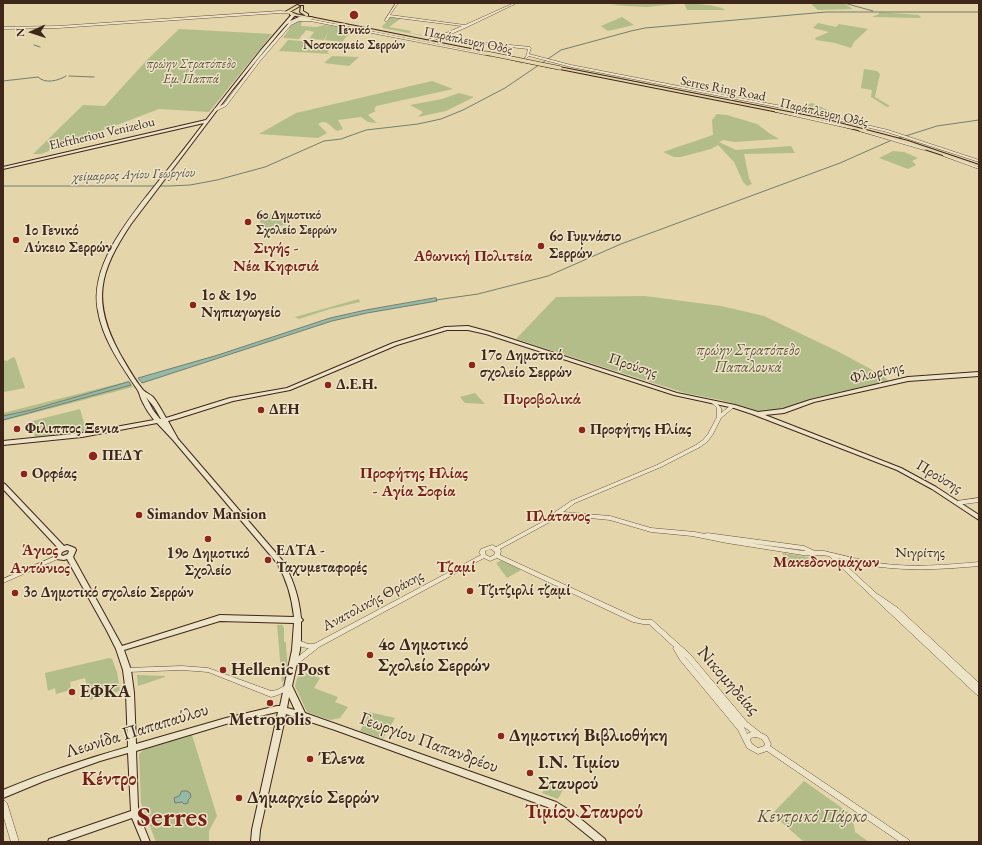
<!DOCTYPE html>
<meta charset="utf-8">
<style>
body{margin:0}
#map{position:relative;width:982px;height:845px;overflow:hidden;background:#e4d5ab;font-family:"EB Garamond",serif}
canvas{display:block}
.frame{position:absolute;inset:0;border:4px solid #3e261a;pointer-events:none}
.north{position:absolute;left:12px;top:12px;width:40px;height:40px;-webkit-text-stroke:3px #ede4c8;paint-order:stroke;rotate:267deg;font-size:11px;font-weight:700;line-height:16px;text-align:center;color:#3e261a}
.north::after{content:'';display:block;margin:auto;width:14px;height:18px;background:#3e261a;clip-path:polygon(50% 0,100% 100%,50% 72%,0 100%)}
</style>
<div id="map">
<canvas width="982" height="845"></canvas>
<div class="frame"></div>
<div class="north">N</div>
</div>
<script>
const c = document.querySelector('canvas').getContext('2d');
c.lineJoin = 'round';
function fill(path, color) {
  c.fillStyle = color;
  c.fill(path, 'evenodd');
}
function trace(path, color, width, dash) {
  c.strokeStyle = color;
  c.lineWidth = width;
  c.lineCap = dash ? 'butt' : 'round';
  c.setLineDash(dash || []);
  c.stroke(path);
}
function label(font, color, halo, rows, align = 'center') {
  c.font = font + ' "EB Garamond",serif';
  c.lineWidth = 3;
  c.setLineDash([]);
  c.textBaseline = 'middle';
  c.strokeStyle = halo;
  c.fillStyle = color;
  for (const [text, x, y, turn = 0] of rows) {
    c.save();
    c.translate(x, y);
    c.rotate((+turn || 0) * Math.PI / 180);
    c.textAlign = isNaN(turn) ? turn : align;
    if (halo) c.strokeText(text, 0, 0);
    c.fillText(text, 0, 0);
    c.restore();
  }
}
const green = new Path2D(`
 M632,3C649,3 714,1 725,10H687L684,3L647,7L610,5Z
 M810,3H846H843L853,9L818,10Z
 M879,12L919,15L921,18L872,17L879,14Z
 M391,16L416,19H400L389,27L411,31L410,33L435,37H428L383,28L382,26L387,22Z
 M622,17L634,25L608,31L601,26Z
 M299,21H302L301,26L317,27L324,25L353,29V32L350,33V35L347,36L342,42L325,40L328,32L324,40L309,39L314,32L306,30L307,29L299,39L283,38L290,28H287L293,22Z
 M818,23L836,27L839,24L868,29L854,42L851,48L835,43L816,40L815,38L829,32L813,28Z
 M179,29L272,34L209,112L159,109L41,154H33L83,105L105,106L146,61Z
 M288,40L317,42L313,48L329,50L327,53L331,54L279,51Z
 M332,56L359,57L349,66L324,63Z
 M864,69L877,71L880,74L875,97L890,106L887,107L871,97L872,90L861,88Z
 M432,81L453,89L376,106L374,110L376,111L368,115L377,123L368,122L361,117L338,120L343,129L337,131C330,127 327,118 318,124L327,133L318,138L259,134L296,113Z
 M459,93L474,97L446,111L418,117L423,112L410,105L442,99Z
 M812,103L835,113L837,116L832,117L797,110L799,107Z
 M717,114L727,115L757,124L769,133L779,139L735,142L723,140L719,142L736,150L791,146L795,153L744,154L749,178L752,184L747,186L743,182L734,162L718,145L711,149L681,157H674L663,152L713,135L712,120Z
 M893,151L904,152L918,158L912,161L916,165L908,169L879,158Z
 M281,213L286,225L263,228L258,217Z
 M645,296L721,306L764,316L839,352L880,374L889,381L813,398L781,410L762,412L721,400L685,393L516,339L556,297Z
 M359,299L360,302L330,309L299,319L295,317Z
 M13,357L15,358L25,388L4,392L3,360L7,361Z
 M129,381L133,387L3,421V413Z
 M475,393L485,404L465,403L460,397Z
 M80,409L86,430L82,432L35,438L32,421Z
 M783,553L808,557L810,559L785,569L783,568Z
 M502,560L521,570L507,578L496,563Z
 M277,625H282L284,628V641L286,643C286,655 291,673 282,683Z
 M109,658L112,659L117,672L120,691L90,700L85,678L70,682L71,690L56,694L55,688L48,691L45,673Z
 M299,671L320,678L314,688L338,697L335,702L348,707L340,718L330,720L307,712L295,686Z
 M137,675L165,676V677L138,686Z
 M369,712L395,718L383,739L360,731Z
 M192,735L217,816L209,831V842H156L141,803L139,754L146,748Z
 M804,781L852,815L855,832L869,842H804L772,814Z
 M547,783L563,790L558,799L542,793Z`);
const water = new Path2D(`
 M436,298L437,301L367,313L332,321L142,383L138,378L218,355L330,318L366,310Z
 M129,382L131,385L3,420V416L31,410Z
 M182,791H187L190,793L191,797L188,800V803L184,804L182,802L175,803L174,798L179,796Z`);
const stream = new Path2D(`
 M844,3L873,11
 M34,45L40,47
 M69,76L94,77
 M3,81L38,77C45,84 58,81 66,76
 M896,139L937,126L979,120
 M3,186H169L190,185L217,180L265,167L324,141L341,139L366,130L418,124L441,119L463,110L505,88L561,50L631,31L645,28L826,12H979
 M436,300L478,294L548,276L621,244L840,163L892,140`);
const tertiary = new Path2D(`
 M396,3H398L390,15L465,25L514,3H517L467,27L442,38L530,47L531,48L529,54L571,65L802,110L888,130L979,160V162L887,132L802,112L571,67L529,56L524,61L558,68L556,69L523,62L521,63L520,62L509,59L511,58L521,60L526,57L528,49L438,39L429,41V39L437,37L462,26L390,17L387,21H385V20Z
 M280,11L292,12L293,13L292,14L280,13L58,28L3,29V27L58,26Z
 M299,19H310L492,55L490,56L310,21H299L291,25L260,61L226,106L216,111H214V109L224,104L258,59L289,23Z
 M775,110L852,127L854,128L852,129L776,112H775Z
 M859,129H861L927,149L924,150L859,131Z
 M943,154H945L979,167V169L943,156Z
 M711,401H715L721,408V413L730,406H732L734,407L721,418L713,434L707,442L700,447L661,467L575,503L563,512L610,516L651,528L695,532L705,534L707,533L804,546L815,551H824C842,555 860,560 878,563C911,568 946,565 979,562V566C946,569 913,571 880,567C866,565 852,562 838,558L877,594L879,595L898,608L979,683V696L977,695L829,556L821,555H803L727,543L692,536L651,532L610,520L559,515L548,523L500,549L501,551L500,555L637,618L643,620H652L690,654L747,722L761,733L767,736L771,744L770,746L909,840L910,842H900L767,751L758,754L747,748L738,730L680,660L673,648L674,647L649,624H643L633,622L497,558L490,561L484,558L319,647L295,666H291L290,664L291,662L309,648C304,648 297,646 295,642L296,640H298L308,644H314L481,555L479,553L481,549L492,545L496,547L544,521L555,512L571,501L657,465L696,445L703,440L708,434L717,417V408L711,402ZM749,543L803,550L806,551H803ZM491,549L495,552L494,555L490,557L486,555L485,553V551ZM684,656L686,658L713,690ZM744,727L751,732L747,734ZM754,737C759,737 763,739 765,744L764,746L758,748L752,744L750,740L751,738Z
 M979,498V502L957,505L954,503L957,501Z
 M58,555L60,556L61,557L60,558L3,583V579Z
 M182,666L208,668L271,691L277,690L288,684H290L291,686C286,692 279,695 271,697L208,672L182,670L127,672H125L124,670L125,668H127Z
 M3,800L5,801L7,803L19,842H11L3,815Z`);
const secondary = new Path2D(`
 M293,13L296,14L290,21L299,17H311L313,18L311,19H300L287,24L279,33L233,89L131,224C99,272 91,301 120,354C127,366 134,379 143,390C146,393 150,394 153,397C158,403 162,411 166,418L230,398L287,388L393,343L445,327L468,326L490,332L677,393L735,405L758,412L783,409L810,400L908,377L979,372V376L908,381L814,402L784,413L765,415L901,468L936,487L979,515V520L932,489L897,470L752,414L734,408L674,395L486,334L468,330H447L397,345L290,390L233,401L179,418L168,421L178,439L282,560C293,578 299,597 301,618L303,620L301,622V639L300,650L292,686L305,713L556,802L571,811L605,839L606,842H596L565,817L550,808L335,730L286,714L260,830L259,842H251L252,830L278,712H277L226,724L136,751L138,807L140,817L150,842H142L132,818L63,842H48L49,839L131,811L128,753L100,761L44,781L3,798V790C44,773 85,759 128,747L126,693L123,670L116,649L107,631L67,559L64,560L56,559L54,554L57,548H58L3,489V483L5,484L64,546L67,545L75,548L76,550L73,557L122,646L220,615L294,617C292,598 287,580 277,563L173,440L157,423L82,437L3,445V441L82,433L154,420C150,415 146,409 143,403C140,398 140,393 137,389C121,365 103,340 98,311C88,262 137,209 165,173C178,157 191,140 204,123L3,169V167L206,120L261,50ZM146,397L154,407L161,419H160L153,410ZM67,550L69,551L68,554L63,556L61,555L62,552ZM220,621L294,623L292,650L280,706H277L226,718L136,744L134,693L131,670L124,650ZM289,697L295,710L287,708Z`);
const primary = new Path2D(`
 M297,5L300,6L288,13L285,12Z
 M301,6H303V11L308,14V16H306L300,12Z
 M290,13L486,52L488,53L486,54L291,15H290Z
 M559,67L824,119L908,141L979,165V167L906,143L824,121L560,69H559Z`);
const primaryBridge = new Path2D(`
 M486,53L560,68`);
const markers = [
 [354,15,5,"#8f2418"],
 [248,222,4,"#8f2418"],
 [16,240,4,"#8f2418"],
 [541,246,4,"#8f2418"],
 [193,305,4,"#8f2418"],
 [472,365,4,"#8f2418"],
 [328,385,4,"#8f2418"],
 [261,410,4,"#8f2418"],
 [17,429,4,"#8f2418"],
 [582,430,4,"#8f2418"],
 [93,456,5,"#8f2418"],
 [24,474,4,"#8f2418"],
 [139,515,4,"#8f2418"],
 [208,539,4,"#8f2418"],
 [268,560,4,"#8f2418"],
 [470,591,4,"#8f2418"],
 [15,593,4,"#8f2418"],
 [370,655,4,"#8f2418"],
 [223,670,4,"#8f2418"],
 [72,692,4,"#8f2418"],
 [270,703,4,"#8f2418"],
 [501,736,4,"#8f2418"],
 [310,759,4,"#8f2418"],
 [530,773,4,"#8f2418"],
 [239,798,4,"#8f2418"]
];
const farPoinames = [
 ["Γενικό",354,30],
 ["Νοσοκομείο Σερρών",354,45],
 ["6ο Δημοτικό",256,215,"left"],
 ["Σχολείο Σερρών",256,230,"left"]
];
const farStreetnames = [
 ["Παράπλευρη Οδός",468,41,12],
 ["Serres Ring Road",723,89,11],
 ["Παράπλευρη Οδός",824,113,13],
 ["Eleftheriou Venizelou",102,134,-13]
];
const farParknames = [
 ["πρώην Στρατόπεδο",191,64],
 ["Εμ. Παππά",191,79]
];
const farWaternames = [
 ["χείμαρρος Αγίου Γεωργίου",134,175,-2]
];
const poiNames = [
 ["1ο Γενικό",24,231],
 ["Λύκειο Σερρών",24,248],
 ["6ο Γυμνάσιο",549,237],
 ["Σερρών",549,254],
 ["1ο & 19ο",201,296],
 ["Νηπιαγωγείο",201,313],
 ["17ο Δημοτικό",480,356],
 ["σχολείο Σερρών",480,373],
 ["Δ.Ε.Η.",336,385],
 ["ΔΕΗ",269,410],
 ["Φιλιππος Ξενια",25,429],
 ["Προφήτης Ηλίας",590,430],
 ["ΠΕΔΥ",102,456],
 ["Ορφέας",32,474],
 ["Simandov Mansion",147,515],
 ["ΕΛΤΑ -",276,551],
 ["Ταχυμεταφορές",276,568],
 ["19ο Δημοτικό",208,554,"center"],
 ["Σχολείο",208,571,"center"],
 ["Τζιτζιρλί τζαμί",478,591],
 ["3ο Δημοτικό σχολείο Σερρών",23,593]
];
const parkNames = [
 ["πρώην Στρατόπεδο",748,351],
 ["Παπαλουκά",748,368]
];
const streetNames = [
 ["Προύσης",633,366,18],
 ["Φλωρίνης",877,373,-13],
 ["Προύσης",939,477,31],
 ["Νιγρίτης",920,553],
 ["Ανατολικής Θράκης",373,601,-28]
];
const neighbourhoodNames = [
 ["Σιγής -",276,249],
 ["Νέα Κηφισιά",276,267],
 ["Αθωνική Πολιτεία",473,257],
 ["Πυροβολικά",542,400],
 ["Προφήτης Ηλίας",414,474],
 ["- Αγία Σοφία",414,492],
 ["Πλάτανος",558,517],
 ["Άγιος",40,551],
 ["Αντώνιος",40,569],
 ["Μακεδονομάχων",826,563],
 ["Τζαμί",456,568]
];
const nearPoinames = [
 ["4ο Δημοτικό",378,645],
 ["Σχολείο Σερρών",378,666],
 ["Hellenic Post",231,670],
 ["ΕΦΚΑ",80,692],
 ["Metropolis",270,720,"center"],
 ["Δημοτική Βιβλιοθήκη",509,736],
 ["Έλενα",318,759],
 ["Ι.Ν. Τιμίου",538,763],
 ["Σταυρού",538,784],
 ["Δημαρχείο Σερρών",247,798]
];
const nearStreetnames = [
 ["Νικομηδείας",728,681,49],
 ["Λεωνίδα Παπαπαύλου",137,731,-17],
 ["Γεωργίου Παπανδρέου",429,743,20]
];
const nearParknames = [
 ["Κεντρικό Πάρκο",812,817]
];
const nearNeighbourhoodnames = [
 ["Κέντρο",109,780],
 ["Τιμίου Σταυρού",584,813]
];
const nearTownnames = [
 ["Serres",172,818]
];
fill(green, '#b2bd8a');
fill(water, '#95b9a7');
trace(water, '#727e6f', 1);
trace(stream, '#727e6f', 1);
trace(tertiary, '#68523e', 1);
trace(secondary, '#3e261a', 2);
trace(primary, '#3e261a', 2);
fill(tertiary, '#ede4c8');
fill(secondary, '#ede4c8');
fill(primary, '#e4d5ab');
trace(primaryBridge, '#3e261a', 4.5, []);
trace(primaryBridge, '#e4d5ab', 3.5);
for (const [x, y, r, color] of markers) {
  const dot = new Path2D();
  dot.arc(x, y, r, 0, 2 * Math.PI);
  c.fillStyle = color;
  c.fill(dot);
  trace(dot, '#ede4c8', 1.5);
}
label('bold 13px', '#3e261a', '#ede4c8', farPoinames);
label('13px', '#3e261a', '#ede4c8', farStreetnames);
label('italic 13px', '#5b4c36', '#ede4c8', farParknames);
label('italic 13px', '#544b3d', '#ede4c8', farWaternames);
label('bold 15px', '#3e261a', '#ede4c8', poiNames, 'left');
label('italic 15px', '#5b4c36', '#ede4c8', parkNames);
label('15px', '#3e261a', '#ede4c8', streetNames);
label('bold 16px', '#7a1f14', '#ede4c8', neighbourhoodNames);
label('bold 18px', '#3e261a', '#ede4c8', nearPoinames, 'left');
label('18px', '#3e261a', '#ede4c8', nearStreetnames);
label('italic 18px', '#5b4c36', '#ede4c8', nearParknames);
label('bold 19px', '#7a1f14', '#ede4c8', nearNeighbourhoodnames);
label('bold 28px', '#7a1f14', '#ede4c8', nearTownnames);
</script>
